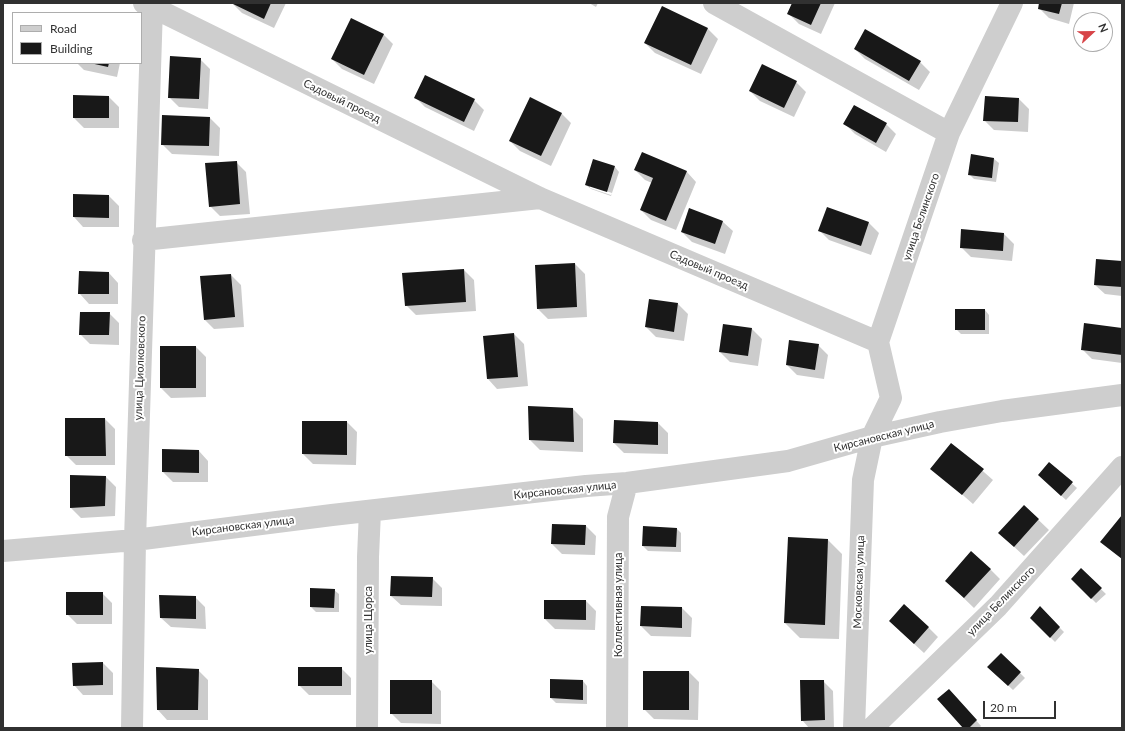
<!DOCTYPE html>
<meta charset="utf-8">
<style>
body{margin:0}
#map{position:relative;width:1125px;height:731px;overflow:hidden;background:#fff;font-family:Lato,sans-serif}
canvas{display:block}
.frame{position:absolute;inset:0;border:4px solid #313131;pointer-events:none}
.legend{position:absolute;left:12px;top:12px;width:130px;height:52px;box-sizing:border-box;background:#fff;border:1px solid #adadad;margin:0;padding:5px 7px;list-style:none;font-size:12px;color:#313131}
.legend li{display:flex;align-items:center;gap:8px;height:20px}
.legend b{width:20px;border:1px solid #adadad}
.north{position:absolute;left:1073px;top:12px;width:40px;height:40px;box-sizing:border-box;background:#fff;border:1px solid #adadad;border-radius:50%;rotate:68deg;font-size:11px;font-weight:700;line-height:16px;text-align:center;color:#313131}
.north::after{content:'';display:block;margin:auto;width:14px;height:18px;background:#d74448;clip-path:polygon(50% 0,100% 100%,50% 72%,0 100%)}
.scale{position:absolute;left:983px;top:701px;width:73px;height:18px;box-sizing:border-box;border:2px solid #313131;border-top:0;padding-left:5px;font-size:12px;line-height:14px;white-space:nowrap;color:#313131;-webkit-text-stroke:3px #fff;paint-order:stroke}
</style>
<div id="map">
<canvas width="1125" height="731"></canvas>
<div class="frame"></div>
<ul class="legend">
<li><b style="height:5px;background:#cecece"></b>Road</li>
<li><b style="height:11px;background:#181818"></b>Building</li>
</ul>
<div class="north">N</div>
<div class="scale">20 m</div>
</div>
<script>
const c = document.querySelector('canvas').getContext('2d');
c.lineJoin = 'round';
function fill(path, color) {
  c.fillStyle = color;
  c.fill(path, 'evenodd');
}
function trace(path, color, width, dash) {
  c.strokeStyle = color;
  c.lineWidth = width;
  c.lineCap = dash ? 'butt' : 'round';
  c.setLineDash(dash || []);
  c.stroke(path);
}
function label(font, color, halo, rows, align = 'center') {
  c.font = font + ' Lato,sans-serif';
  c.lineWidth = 4;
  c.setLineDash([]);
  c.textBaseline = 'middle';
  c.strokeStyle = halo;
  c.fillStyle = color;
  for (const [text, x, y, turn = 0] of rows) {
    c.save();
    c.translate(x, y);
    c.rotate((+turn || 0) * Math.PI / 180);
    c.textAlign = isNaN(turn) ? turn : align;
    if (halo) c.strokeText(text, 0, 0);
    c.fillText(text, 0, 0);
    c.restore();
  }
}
const shadow = new Path2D(`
 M232,3H286L274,28L242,13Z
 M589,3H598L596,7Z
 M793,3H835L821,34L799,24L789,14Z
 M1040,3H1074L1069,24L1049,18L1039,8Z
 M662,7L708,29L718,39L701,74L655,53L645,43Z
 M383,34L393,44L374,84L342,69L332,59Z
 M855,49L920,62L930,72L919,90L865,59Z
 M200,59L210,69L208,109L179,107L169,97Z
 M77,63H120L117,77L84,70Z
 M796,82L806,92L794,117L760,101L750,91Z
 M74,96L109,97L119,107V128H84L74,118Z
 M415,97L474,100L484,110L474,131L425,107Z
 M985,97L1019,99L1029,109L1028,132L994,130L984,120Z
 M561,113L571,123L551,166L520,151L510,141Z
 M210,118L220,128L219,156L172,154L162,144Z
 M845,124H886L896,134L886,152L855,134Z
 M994,159L999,163L996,182L974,179L969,174Z
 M236,162L246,172L250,214L220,216L210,206Z
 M615,167L619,172L611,196L591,189L586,185ZM590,186L612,193L611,195L590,188Z
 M635,170L687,172L696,182L676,230L651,220L641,210L652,183L645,180Z
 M109,196L119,206V227H83L74,217Z
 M827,208L869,223L879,233L871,255L829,240L819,230Z
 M690,209L723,222L733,231L725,254L692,242L682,232Z
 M1004,234L1014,244L1012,261L971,257L961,247Z
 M1122,262V296L1105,294L1095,285Z
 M575,264L585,274L587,317L548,319L538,309Z
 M464,270L474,280L476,311L416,315L406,305Z
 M109,273L118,283V304H89L80,294Z
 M231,275L241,285L244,327L214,329L204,319Z
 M678,304L688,314L684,341L656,337L646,327Z
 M985,310L989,315V334H961L956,329Z
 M109,313L119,323V345L90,344L80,334Z
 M724,325L752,329L762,339L758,366L730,362L720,352Z
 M1122,329V363L1092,359L1082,349Z
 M514,334L524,344L528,386L497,389L488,379L484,336Z
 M818,345L828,355L824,379L797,375L787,365Z
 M196,347L206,357V397L171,398L161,388Z
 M573,409L583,419V452L540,450L530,440Z
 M105,419L115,429V465H76L66,455Z
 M614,421L658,423L668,433V454L624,453L614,443Z
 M303,422H347L357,432L356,465L313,464L303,454Z
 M952,444L993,480L973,504L932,468Z
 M163,450L199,451L208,461V482H173L163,472Z
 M1050,464L1077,488L1066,500L1044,480Z
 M71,476L106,477L116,487L115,516L81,518L71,508Z
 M1024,506L1049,530L1024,556L1010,543Z
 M586,526L596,536L595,555L562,554L552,544Z
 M677,529L681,533V552L648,551L643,546Z
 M828,540L842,554L839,639L800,638L785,623Z
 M990,569L1000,579L974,608L946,581Z
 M1081,570L1106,594L1096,603L1072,579Z
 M432,578L442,588V606L401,605L391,596Z
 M334,590L339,594V612H316L311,607Z
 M102,593L112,603V624H77L67,614Z
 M195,597L205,607L206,629L171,627L161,618Z
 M586,601L596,611L595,630L555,629L545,619Z
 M642,607L682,608L692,618L691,637L651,636L641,626Z
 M1040,608L1064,632L1055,642L1031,618Z
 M928,627L938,637L924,653L900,631Z
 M1001,654L1025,678L1013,690L989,667Z
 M103,663L113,673V695H83L74,685Z
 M341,668L351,678V695H309L299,685Z
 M198,670L208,680V720H167L158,710Z
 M689,672L699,682L698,720L654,719L644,709Z
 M431,681L441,691V724L401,723L391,713Z
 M583,681L587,686V704L556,703L551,698Z
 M823,681L833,691L834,728H809L802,720Z
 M954,695L981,726L979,728H964Z`);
const building = new Path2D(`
 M231,3H271L264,19Z
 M792,3H821L811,25L787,14Z
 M1039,3H1062L1059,14L1038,9Z
 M662,6L708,28L691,65L644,43Z
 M351,18L384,34L364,75L331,59Z
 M865,29L921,61L909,81L854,49Z
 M170,56L201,58L199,99L168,98Z
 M90,63H109L108,67Z
 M762,64L797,81L784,108L749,91Z
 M425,75L475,99L464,122L414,98Z
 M73,95L109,96V118H73Z
 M985,96L1019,98L1018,122L983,121Z
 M530,97L562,113L541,156L509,141Z
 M854,105L887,123L876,143L843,124Z
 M162,115L210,117L209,146L161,145Z
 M642,152L687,171L666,221L640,210L653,178L634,170Z
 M971,154L994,158L992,178L968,175Z
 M593,159L615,166L607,192L585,185Z
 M237,161L240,204L209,207L205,163Z
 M73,194L109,195V218L73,217Z
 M827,207L869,222L861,246L818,231Z
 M689,208L723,221L715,244L681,232Z
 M961,229L1004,233L1003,251L960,248Z
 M1096,259L1122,261V287L1094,285Z
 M575,263L577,307L537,309L535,265Z
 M464,269L466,302L405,306L402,273Z
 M79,271L109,272V294H78Z
 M231,274L235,317L204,320L200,276Z
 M649,299L678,303L674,332L645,327Z
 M955,309H985V330H955Z
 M80,312H110L109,335H79Z
 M1084,323L1122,328V355L1081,350Z
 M723,324L752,328L748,356L719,352Z
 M514,333L518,377L487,379L483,336Z
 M789,340L819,344L815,370L786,365Z
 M160,346H196V388H160Z
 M528,406L573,408L574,442L529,440Z
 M65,418H105L106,456H65Z
 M614,420L658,422V445L613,443Z
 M302,421H347V455L302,454Z
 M951,443L984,469L962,495L930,469Z
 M162,449L199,450V473L162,472Z
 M1049,462L1073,482L1061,496L1038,475Z
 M70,475L106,476L105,506L70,508Z
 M1024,505L1039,519L1014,547L998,533Z
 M1122,515V559L1100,542Z
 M552,524L586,525L585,545L551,544Z
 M643,526L677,528L676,547L642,546Z
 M788,537L828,539L825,625L784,623Z
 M971,551L991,569L964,598L945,581Z
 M1081,568L1102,588L1091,599L1071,579Z
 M391,576L433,577L432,597L390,596Z
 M310,588L335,589L334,608L310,607Z
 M66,592H103V615H66Z
 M159,595L196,596V619L160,618Z
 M544,600H586V620L544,619Z
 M904,604L929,627L914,644L889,621Z
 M641,606L682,607V628L640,626Z
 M1040,606L1060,627L1050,638L1030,618Z
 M1001,653L1021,672L1008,686L987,667Z
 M103,662V685L73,686L72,663Z
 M156,667L199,669L198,710H157Z
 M298,667H342V686H298Z
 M643,671H689V710H643Z
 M550,679L583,680V700L550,698Z
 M390,680H432V714H390Z
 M800,680H824L825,720L801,721Z
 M949,689L977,720L969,728H963L937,699Z`);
const minor = new Path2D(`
 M144,3L540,198L878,342
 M714,3L949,133
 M143,240L540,198
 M3,551L135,540L332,515L586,486L627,483L788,461L872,437L940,422L1002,411L1122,395
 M132,728L135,540L152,7
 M367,728L368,557L370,511
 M617,728L618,517L627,483
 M854,728L863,480L872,437L891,398L878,342L949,133L1012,3
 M872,728L998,606L1122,467`);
const streetNames = [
 ["Садовый проезд",342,101,26],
 ["улица Белинского",921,217,-71],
 ["Садовый проезд",709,270,23],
 ["улица Циолковского",140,368,-88],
 ["Кирсановская улица",884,436,-14],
 ["Кирсановская улица",565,490,-6],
 ["Кирсановская улица",243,526,-7],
 ["Московская улица",859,582,-88],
 ["улица Белинского",1001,601,-46],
 ["Коллективная улица",618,605,-90],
 ["улица Щорса",368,620,-90]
];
fill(shadow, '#0003');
fill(building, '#181818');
trace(minor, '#cecece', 22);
label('11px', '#313131', '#fff', streetNames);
</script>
